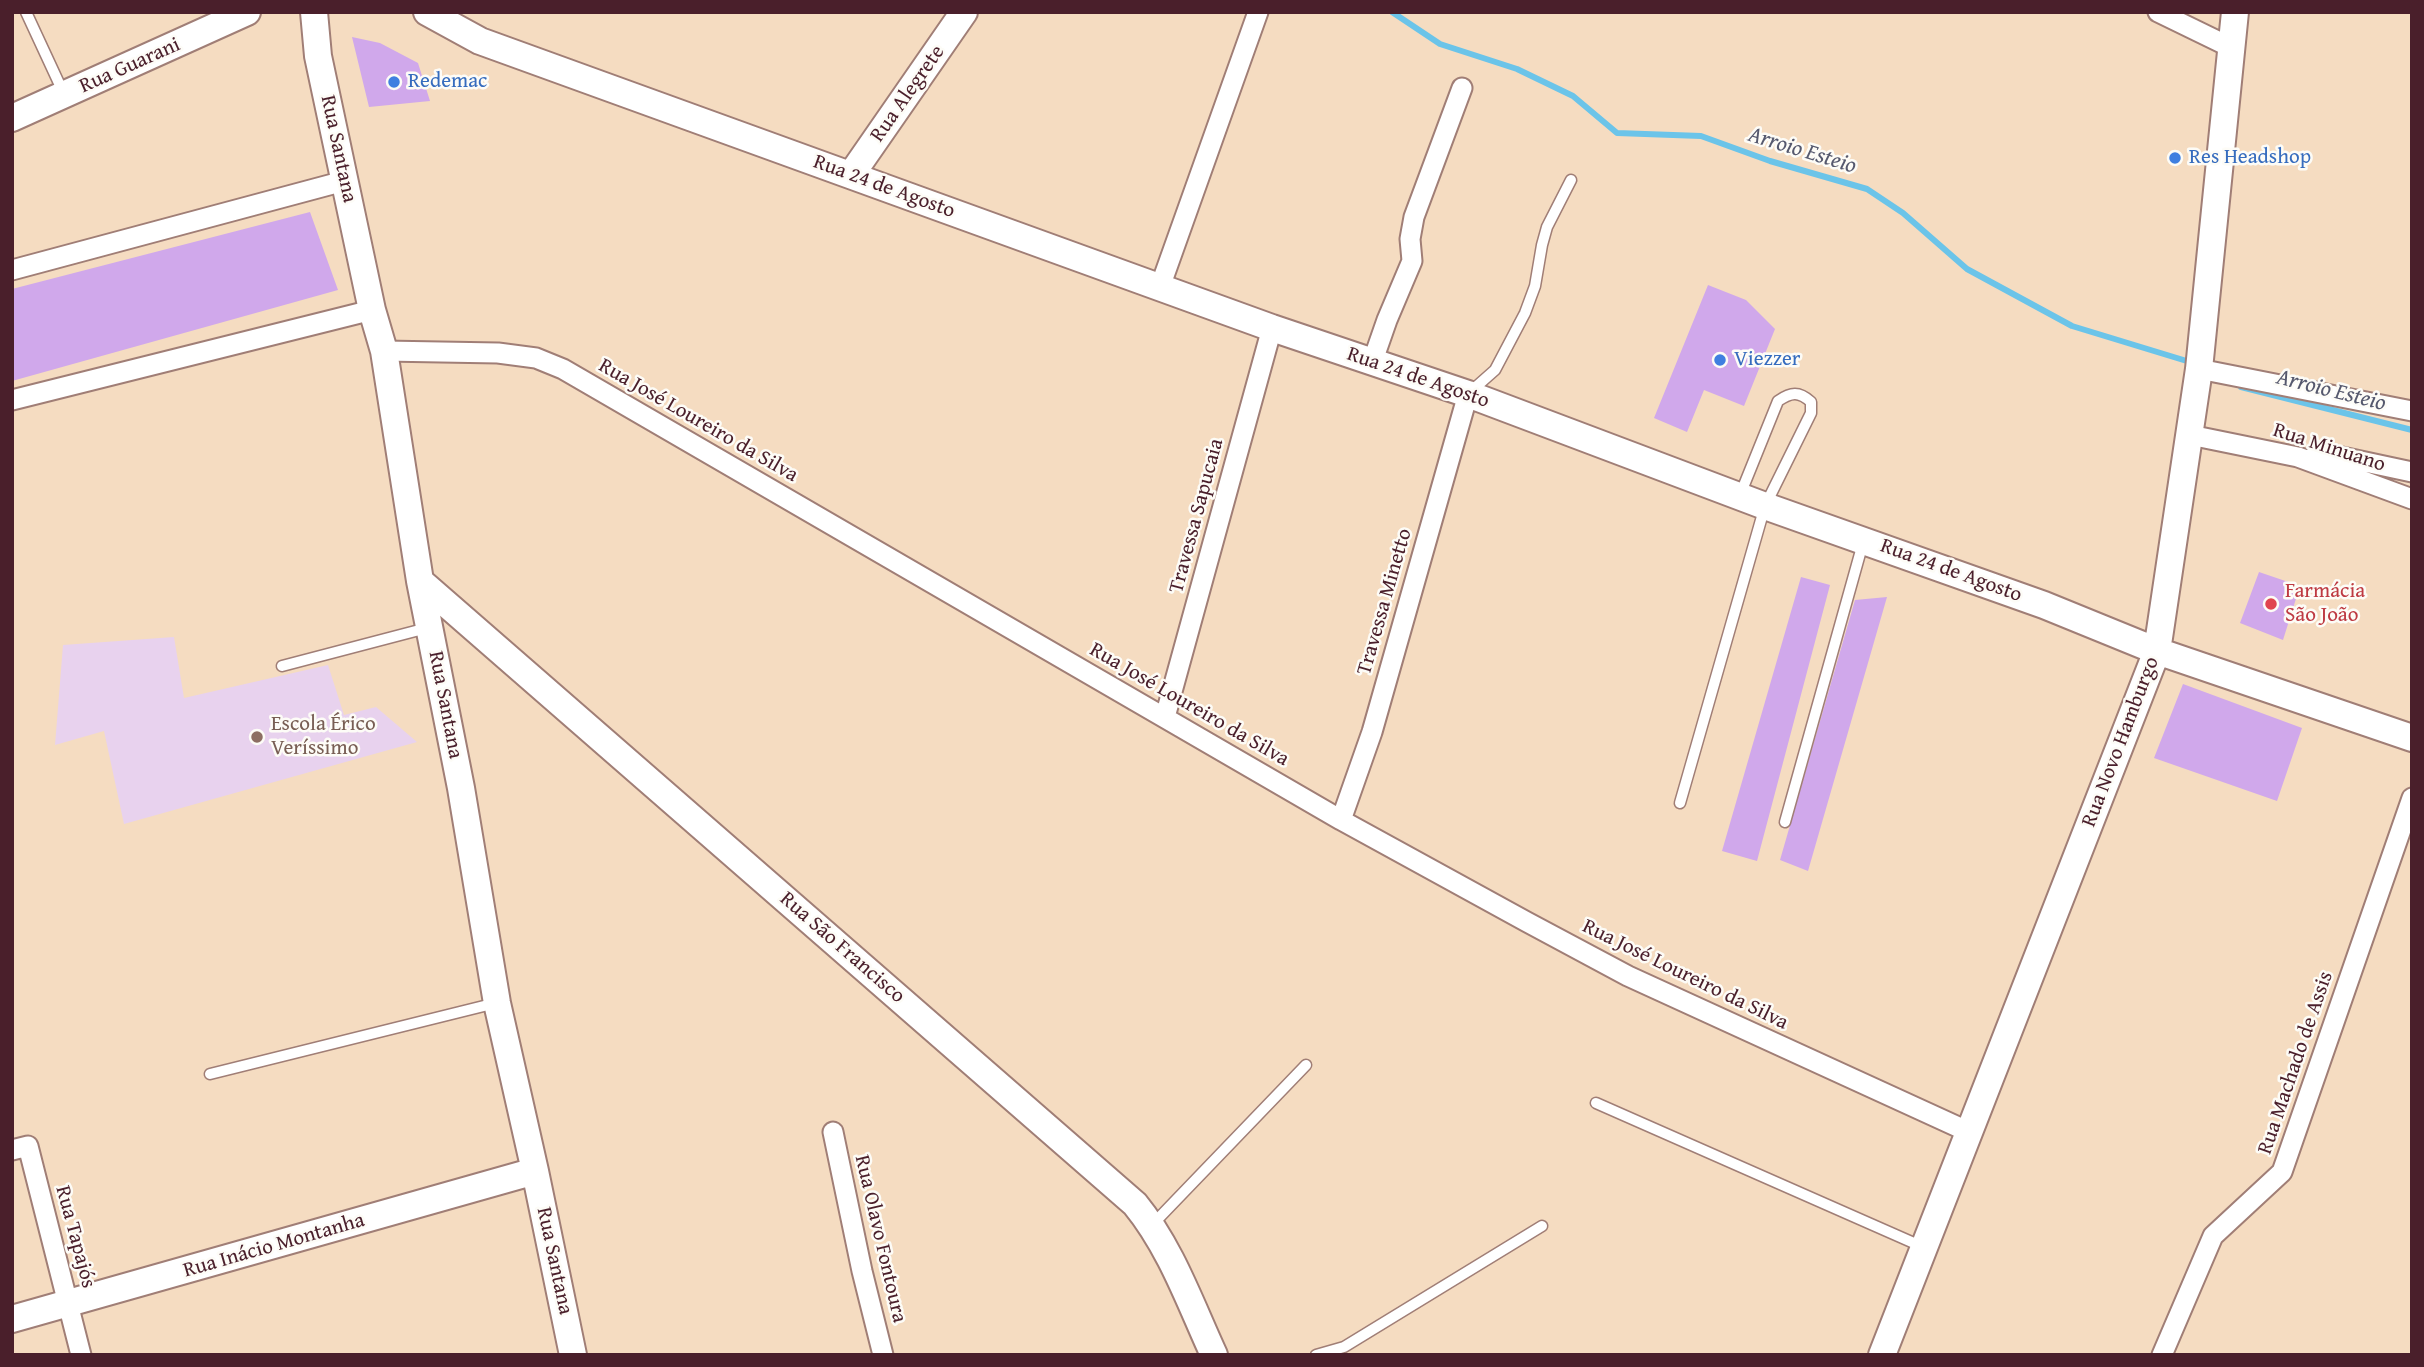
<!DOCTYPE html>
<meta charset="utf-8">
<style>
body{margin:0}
#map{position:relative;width:2424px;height:1367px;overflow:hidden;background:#f5dcc1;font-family:"Gentium Book Plus",serif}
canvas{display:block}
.frame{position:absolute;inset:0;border:14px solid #4a1f2b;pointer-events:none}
</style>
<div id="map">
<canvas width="2424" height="1367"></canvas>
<div class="frame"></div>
</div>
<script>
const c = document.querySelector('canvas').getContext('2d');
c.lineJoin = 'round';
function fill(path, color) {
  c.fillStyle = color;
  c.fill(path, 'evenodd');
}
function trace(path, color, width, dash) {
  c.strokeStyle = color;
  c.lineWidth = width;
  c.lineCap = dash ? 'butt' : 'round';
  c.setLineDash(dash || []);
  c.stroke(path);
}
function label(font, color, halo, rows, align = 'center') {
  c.font = font + ' "Gentium Book Plus",serif';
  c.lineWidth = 5;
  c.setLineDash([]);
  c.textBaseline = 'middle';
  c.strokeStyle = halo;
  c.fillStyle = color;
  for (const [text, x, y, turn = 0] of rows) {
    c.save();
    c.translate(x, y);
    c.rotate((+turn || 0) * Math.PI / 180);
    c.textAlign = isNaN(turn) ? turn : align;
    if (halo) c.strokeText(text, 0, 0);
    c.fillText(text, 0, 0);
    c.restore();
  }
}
const built = new Path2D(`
 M174,637L184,698L328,665L344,715L376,707L417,742L124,824L104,731L55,745L63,645Z`);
const stream = new Path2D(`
 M1392,12L1440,44L1517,69L1573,96L1617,133L1701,136L1770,161L1867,189L1903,213L1967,269L2072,326L2190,362
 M2241,387L2412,430`);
const building = new Path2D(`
 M352,37L380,43L418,63L430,101L369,107Z
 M310,212L338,290L12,381V289Z
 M1708,285L1746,300L1775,329L1744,406L1704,390L1687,432L1654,418Z
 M2259,572L2300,586L2283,640L2240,623Z
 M1801,577L1830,585L1757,861L1722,851Z
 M1887,597L1808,871L1780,860L1855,600Z
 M2183,684L2302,728L2277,801L2154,758Z`);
const lane = new Path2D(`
 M26,12L64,94
 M1469,393L1495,370L1525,313L1535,286L1542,245L1547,227L1571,180
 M282,666L427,628
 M1680,803L1765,506L1811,413V402C1799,391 1791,392 1778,401L1740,495
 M1785,822L1863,543
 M210,1074L496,1003
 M1596,1103L1923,1247
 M1153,1224L1306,1065
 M1316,1355L1344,1347L1542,1226`);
const street = new Path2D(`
 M2158,12L2232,48
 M12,270L344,181
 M1160,287L1258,12
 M384,351L498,353L536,358L563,369L1341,820L1527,922L1628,976L1969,1132
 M1372,363L1387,320L1412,261L1410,239L1414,217L1462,88
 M2199,369L2412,411
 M12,400L372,310
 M2190,435L2298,457L2412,499
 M2313,457H2342L2412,472
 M1165,717L1272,328
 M1341,820L1372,732L1468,394
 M833,1132L862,1271L883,1355
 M12,1150L28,1146L81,1355
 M2162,1355L2213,1236L2282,1172L2412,798`);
const secondary = new Path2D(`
 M314,12L318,56L372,310L384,351L420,581L461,788L497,1003L535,1171L573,1355
 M427,12L480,41L1272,328L1468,394L1765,506L2044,605L2157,651L2412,738
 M12,118L247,12
 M851,175L964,12
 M420,581L1135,1204C1171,1248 1190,1303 1214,1355
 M12,1319L535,1171
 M1882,1355L2157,651L2199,369L2235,12`);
const markers = [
 [394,82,7,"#3f7fe0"],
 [2175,158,7,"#3f7fe0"],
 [1720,360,7,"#3f7fe0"],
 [2271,604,7,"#e0444e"],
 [257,737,7,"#8d6e63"]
];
const streetNames = [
 ["Rua Guarani",130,66,-24],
 ["Rua Alegrete",908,94,-55],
 ["Rua Santana",338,149,78],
 ["Rua 24 de Agosto",884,187,20],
 ["Rua 24 de Agosto",1418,378,19],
 ["Rua José Loureiro da Silva",698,421,30],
 ["Rua Minuano",2329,448,18],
 ["Travessa Sapucaia",1197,516,-75],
 ["Rua 24 de Agosto",1951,571,20],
 ["Travessa Minetto",1385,602,-74],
 ["Rua Santana",445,705,79],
 ["Rua José Loureiro da Silva",1189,705,30],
 ["Rua Novo Hamburgo",2121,742,-69],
 ["Rua São Francisco",842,948,41],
 ["Rua José Loureiro da Silva",1685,975,26],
 ["Rua Machado de Assis",2296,1063,-71],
 ["Rua Tapajós",75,1237,75],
 ["Rua Olavo Fontoura",880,1239,77],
 ["Rua Inácio Montanha",274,1246,-16],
 ["Rua Santana",554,1261,78]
];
const shopNames = [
 ["Redemac",408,82],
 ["Res Headshop",2189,158],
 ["Viezzer",1734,360]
];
const healthNames = [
 ["Farmácia",2285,592],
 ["São João",2285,616]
];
const educationNames = [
 ["Escola Érico",271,725],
 ["Veríssimo",271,749]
];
const waterNames = [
 ["Arroio Esteio",1802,151,17],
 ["Arroio Esteio",2331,391,14]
];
fill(built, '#e8d2ee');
trace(stream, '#6bc4e9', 6);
fill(building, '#d0a8eb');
trace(lane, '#a07e76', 13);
trace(street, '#a07e76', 23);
trace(secondary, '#a07e76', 30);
trace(lane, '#fff', 10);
trace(street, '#fff', 19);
trace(secondary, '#fff', 26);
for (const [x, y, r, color] of markers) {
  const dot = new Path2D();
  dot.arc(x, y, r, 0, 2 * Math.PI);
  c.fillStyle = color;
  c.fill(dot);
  trace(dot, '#fdfcf7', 2.5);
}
label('21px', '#4a1f2b', '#fdfcf7', streetNames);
label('21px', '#366cbe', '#fdfcf7', shopNames, 'left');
label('21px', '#be3a42', '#fdfcf7', healthNames, 'left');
label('21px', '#785e54', '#fdfcf7', educationNames, 'left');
label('italic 23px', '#56596e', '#fdfcf7', waterNames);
</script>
